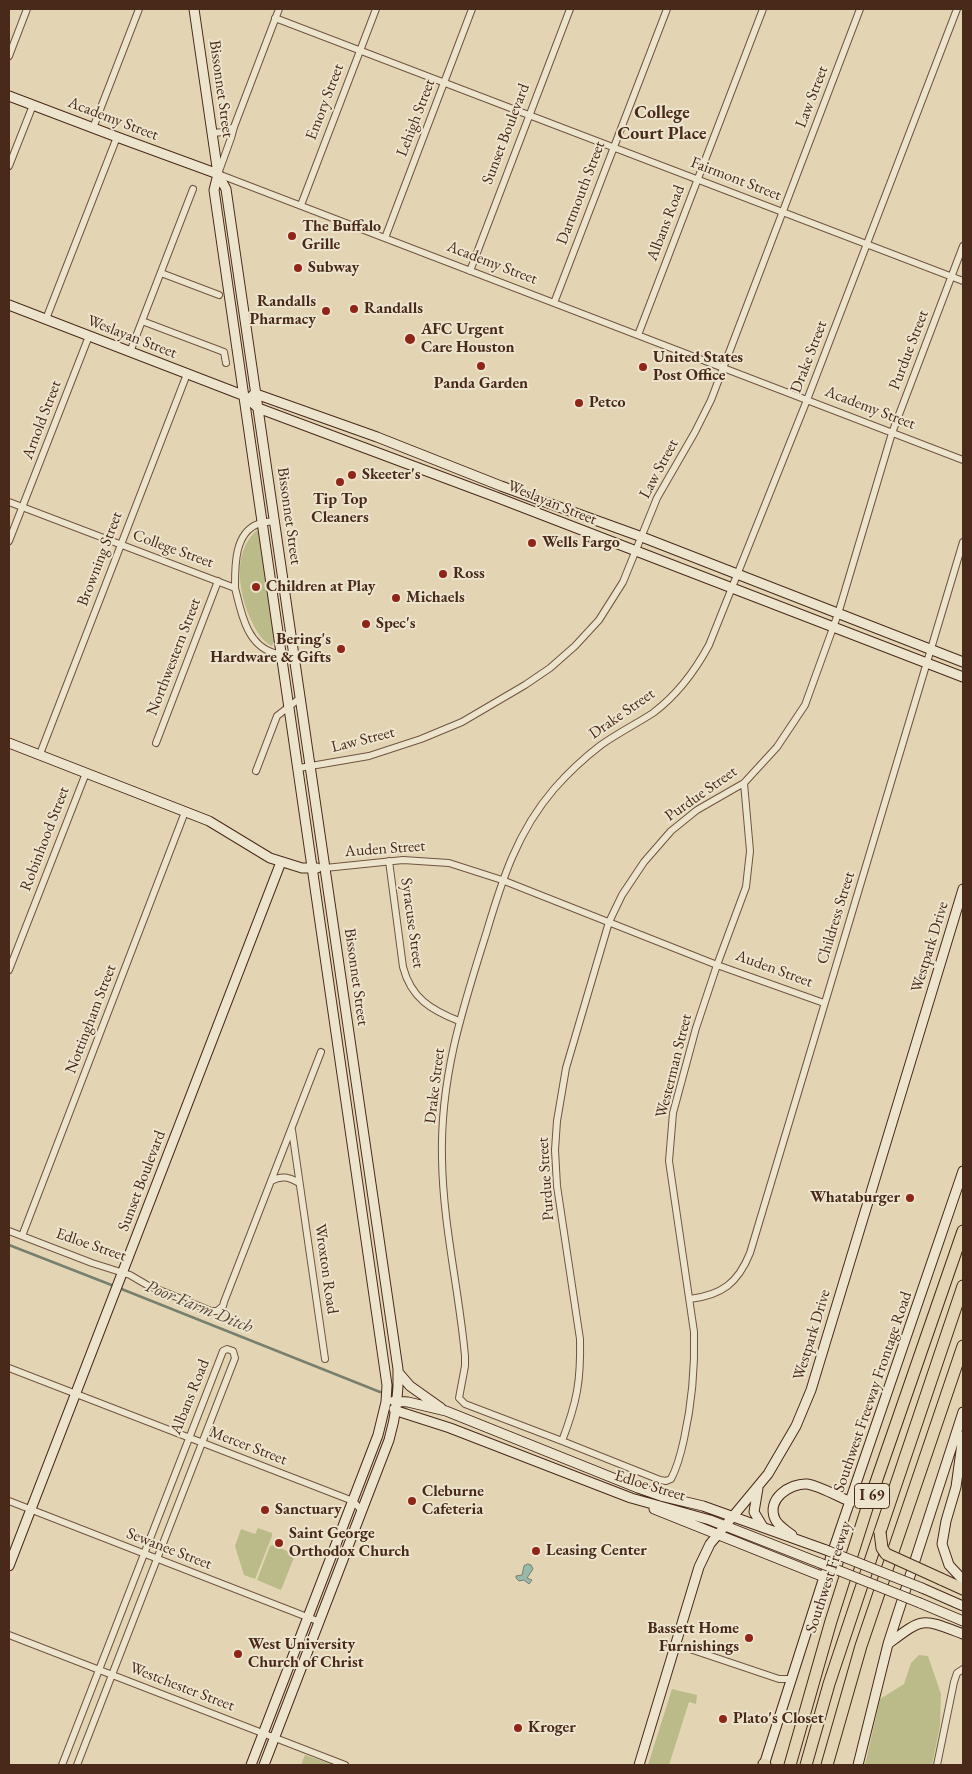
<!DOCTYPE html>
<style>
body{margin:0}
#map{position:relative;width:972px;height:1774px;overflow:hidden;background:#e3d5b4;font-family:"EB Garamond",serif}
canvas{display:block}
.frame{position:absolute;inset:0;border:10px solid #492919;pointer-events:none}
</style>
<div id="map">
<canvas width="972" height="1774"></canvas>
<div class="frame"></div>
</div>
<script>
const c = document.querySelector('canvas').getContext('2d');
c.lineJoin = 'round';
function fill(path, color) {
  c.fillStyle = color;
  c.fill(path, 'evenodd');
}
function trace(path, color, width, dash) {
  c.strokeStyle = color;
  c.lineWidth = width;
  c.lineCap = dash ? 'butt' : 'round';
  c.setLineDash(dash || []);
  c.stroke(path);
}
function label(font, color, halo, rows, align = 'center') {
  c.font = font + ' "EB Garamond",serif';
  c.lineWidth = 4;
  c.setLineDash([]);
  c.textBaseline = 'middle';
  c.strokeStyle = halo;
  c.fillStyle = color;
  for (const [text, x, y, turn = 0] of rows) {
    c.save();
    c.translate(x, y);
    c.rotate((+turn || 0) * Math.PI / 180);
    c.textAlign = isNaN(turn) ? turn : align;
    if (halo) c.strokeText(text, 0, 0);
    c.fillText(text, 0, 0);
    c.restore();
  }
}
const green = new Path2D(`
 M257,530L260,531L276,638L272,646C263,642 256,631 252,622C239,595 231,553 257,530Z
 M258,1528L272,1533V1536L255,1579L244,1575L235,1546L241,1529L255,1534Z
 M274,1545L295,1555L281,1590L257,1580L270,1546Z
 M919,1655L928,1656L941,1694L940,1726L932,1765H865L880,1699L904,1684L911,1663Z
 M672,1689L697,1695L696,1704L689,1702L669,1765H648Z
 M305,1755L334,1765H301Z`);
const water = new Path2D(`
 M528,1564L531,1565L533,1569L527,1578L532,1580L529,1584L524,1580L519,1581L516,1578V1576L522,1575L524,1566Z`);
const stream = new Path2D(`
 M9,1245L114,1286
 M119,1288L380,1392`);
const street = new Path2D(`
 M279,9L234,127L231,138L218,174L963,460
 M275,18L963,281
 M9,56L27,9
 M93,128L139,9
 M212,133L224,132L234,127
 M9,166L33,105
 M301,205L376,9
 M385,238L472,9
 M470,271L570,9
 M161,273L219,295
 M554,303L667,9
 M46,319L117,137
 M142,321L224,352L226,363
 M638,335L763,9
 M130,352L193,189
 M9,502L235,588C241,611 246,645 274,653C280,654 287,654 293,654
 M9,541L89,336
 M235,588C235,567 234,533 258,524C263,522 269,522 274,521
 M156,743L218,581
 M40,754L187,374
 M299,768L369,756L421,739L462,722L525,685L550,668L575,646L599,620L623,582L657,498L695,432L711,400L860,9
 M256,771L277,716L300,698
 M744,783L750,851L746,887L717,965L696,1028L673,1113L669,1161L694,1332C695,1368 692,1403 684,1439C681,1453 678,1466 671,1479L666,1481L660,1480L562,1441L465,1404L459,1398L465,1366V1356C459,1290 443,1225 442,1159C440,1078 462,1010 486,934C502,880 517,832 554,789C568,773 584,758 601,745C618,733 636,724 653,713C677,695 695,671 709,645L807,400L957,9
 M389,861L403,967C411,998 431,1010 459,1021
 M325,868L403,860L449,863L502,880L717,965L824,1003
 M9,970L86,773
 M292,1130L325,1359
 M271,1181C282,1175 289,1177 299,1183
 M9,1231L92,1263L130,1275L147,1285L211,1311H217L223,1306L224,1302L321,1052
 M22,1236L185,812
 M690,1299C722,1295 738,1283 750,1253L963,542
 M9,1368L353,1501L362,1511
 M562,1441C577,1402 581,1381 580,1339L557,1186L555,1150L557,1121L566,1068L609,922L622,895L644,862L671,831L697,810L744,783L777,747L805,705L838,614L892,433L963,246
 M9,1501L320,1622
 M9,1635L345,1765
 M675,1644L779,1679H791
 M62,1765L223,1351L227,1349L233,1351L235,1358L77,1765
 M937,1765L954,1682L957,1673L963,1669`);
const secondary = new Path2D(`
 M194,9L218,174L226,189L236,258L398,1369C399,1394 396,1416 389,1440L264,1765
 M9,96L117,137L218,174
 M218,174L214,190L387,1385L386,1402L378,1435L251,1765
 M9,305L245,396L258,408L496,497L963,677
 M253,395L256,394L377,437L501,486L642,537L963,662
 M9,743L209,821L270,858L302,868H317
 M398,1372L410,1386L441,1408
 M394,1401L408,1402L446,1411L638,1488L661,1496L703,1506L826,1550
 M394,1409L397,1411L450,1428L631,1498L710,1520L820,1563
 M963,1436L956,1487L946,1521L942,1544L949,1565L963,1580
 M758,1488L754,1512L763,1527
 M654,1509L824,1577
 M792,1535C786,1530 778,1526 775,1519C766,1499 790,1483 807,1484C820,1486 839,1497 851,1502
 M9,1566L281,862
 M922,1588L963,1606
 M920,1603L963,1621
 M888,1644C924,1617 921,1618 963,1634
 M639,1765L699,1567L710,1544L768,1474L796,1426L811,1390L963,889
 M764,1765L824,1577L963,1171
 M858,1765L888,1644L963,1412`);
const highway = new Path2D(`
 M941,1579L963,1589
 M764,1764L765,1765
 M790,1765L831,1621L867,1508L963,1231
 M806,1765L829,1684L858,1597L963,1286
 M827,1765L861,1646L963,1346`);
const secondaryBridge = new Path2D(`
 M826,1550L922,1588
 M820,1563L920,1603`);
const highwayBridge = new Path2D(`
 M880,1532L882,1548L886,1554L941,1579`);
const markers = [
 [292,236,5,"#8f2418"],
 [298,268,5,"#8f2418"],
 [354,309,5,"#8f2418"],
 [326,311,5,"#8f2418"],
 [410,339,6,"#8f2418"],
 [481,366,5,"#8f2418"],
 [643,367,5,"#8f2418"],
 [579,403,5,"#8f2418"],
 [352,475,5,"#8f2418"],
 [340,482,5,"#8f2418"],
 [532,543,5,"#8f2418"],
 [443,574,5,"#8f2418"],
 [256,587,5,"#8f2418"],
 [396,598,5,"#8f2418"],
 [366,624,5,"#8f2418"],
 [341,649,5,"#8f2418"],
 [910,1198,5,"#8f2418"],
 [412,1501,5,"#8f2418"],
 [265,1510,5,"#8f2418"],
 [279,1543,5,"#8f2418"],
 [536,1551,5,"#8f2418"],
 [749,1638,5,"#8f2418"],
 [238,1654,5,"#8f2418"],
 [723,1719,5,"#8f2418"],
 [518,1728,5,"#8f2418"]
];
const shields = [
 [872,1496,35]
];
const shieldNames = [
 ["I 69",872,1496]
];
const streetNames = [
 ["Bissonnet Street",221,89,82],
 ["Law Street",812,97,-69],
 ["Emory Street",325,102,-69],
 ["Lehigh Street",416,118,-69],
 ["Academy Street",113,119,21],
 ["Sunset Boulevard",506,134,-69],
 ["Fairmont Street",736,179,21],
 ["Dartmouth Street",581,193,-69],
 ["Albans Road",666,223,-69],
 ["Academy Street",492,263,21],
 ["Weslayan Street",132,337,21],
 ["Purdue Street",909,350,-69],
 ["Drake Street",809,357,-69],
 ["Academy Street",870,408,21],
 ["Arnold Street",42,420,-69],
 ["Law Street",659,469,-62],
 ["Weslayan Street",552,503,22],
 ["Bissonnet Street",289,516,82],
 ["College Street",173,549,20],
 ["Browning Street",100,559,-69],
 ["Northwestern Street",174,657,-69],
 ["Drake Street",622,714,-35],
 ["Law Street",363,740,-14],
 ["Purdue Street",701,794,-35],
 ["Robinhood Street",45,839,-69],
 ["Auden Street",385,849,-4],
 ["Childress Street",836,918,-73],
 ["Syracuse Street",412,923,82],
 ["Westpark Drive",930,947,-73],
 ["Auden Street",774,969,20],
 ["Bissonnet Street",356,977,82],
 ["Nottingham Street",91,1019,-69],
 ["Westerman Street",674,1066,-76],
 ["Drake Street",435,1086,-83],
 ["Purdue Street",546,1179,-94],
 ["Sunset Boulevard",142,1181,-69],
 ["Edloe Street",91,1245,19],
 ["Wroxton Road",326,1269,82],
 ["Westpark Drive",812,1335,-73],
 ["Southwest Freeway Frontage Road",873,1392,-71],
 ["Albans Road",190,1397,-68],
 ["Mercer Street",248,1446,21],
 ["Edloe Street",650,1486,17],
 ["Sewanee Street",169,1549,21],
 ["Southwest Freeway",829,1577,-72],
 ["Westchester Street",182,1687,21]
];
const poiNames = [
 ["The Buffalo",302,227],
 ["Grille",302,245],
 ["Subway",308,268],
 ["Randalls",316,302,"right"],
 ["Pharmacy",316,320,"right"],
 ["Randalls",364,309],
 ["AFC Urgent",421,330],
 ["Care Houston",421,348],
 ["United States",653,358],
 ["Post Office",653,376],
 ["Panda Garden",481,384,"center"],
 ["Petco",589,403],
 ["Skeeter's",362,475],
 ["Tip Top",340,500,"center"],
 ["Cleaners",340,518,"center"],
 ["Wells Fargo",542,543],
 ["Ross",453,574],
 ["Children at Play",266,587],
 ["Michaels",406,598],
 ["Spec's",376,624],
 ["Bering's",331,640,"right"],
 ["Hardware & Gifts",331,658,"right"],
 ["Whataburger",900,1198,"right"],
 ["Cleburne",422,1492],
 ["Cafeteria",422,1510],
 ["Sanctuary",275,1510],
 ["Saint George",289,1534],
 ["Orthodox Church",289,1552],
 ["Leasing Center",546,1551],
 ["Bassett Home",739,1629,"right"],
 ["Furnishings",739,1647,"right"],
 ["West University",248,1645],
 ["Church of Christ",248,1663],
 ["Plato's Closet",733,1719],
 ["Kroger",528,1728]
];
const neighbourhoodNames = [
 ["College",662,113],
 ["Court Place",662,134]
];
const waterNames = [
 ["Poor Farm Ditch",199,1307,22]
];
fill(green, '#babb88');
fill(water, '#96b9a9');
trace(water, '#777f6f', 1);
trace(stream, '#777f6f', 2.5);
trace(street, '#705440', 8);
trace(secondary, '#492919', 11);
trace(highway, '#492919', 13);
trace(street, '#ede4ce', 6);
trace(secondary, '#ede4ce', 9);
trace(highway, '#e3d5b4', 11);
trace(secondaryBridge, '#492919', 11, []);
trace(highwayBridge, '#492919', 13, []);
trace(secondaryBridge, '#ede4ce', 9);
trace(highwayBridge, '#e3d5b4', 11);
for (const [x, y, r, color] of markers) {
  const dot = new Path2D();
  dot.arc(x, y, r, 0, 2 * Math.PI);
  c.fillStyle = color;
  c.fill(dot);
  trace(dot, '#ede4ce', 2);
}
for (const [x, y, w] of shields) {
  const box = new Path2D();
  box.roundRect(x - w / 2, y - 12.5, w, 25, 4);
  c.fillStyle = '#ede4ce';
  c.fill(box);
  trace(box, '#492919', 1);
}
label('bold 15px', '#492919', null, shieldNames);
label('16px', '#492919', '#ede4ce', streetNames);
label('bold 16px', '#492919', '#ede4ce', poiNames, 'left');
label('bold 18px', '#492919', '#ede4ce', neighbourhoodNames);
label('italic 18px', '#584636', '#ede4ce', waterNames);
</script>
